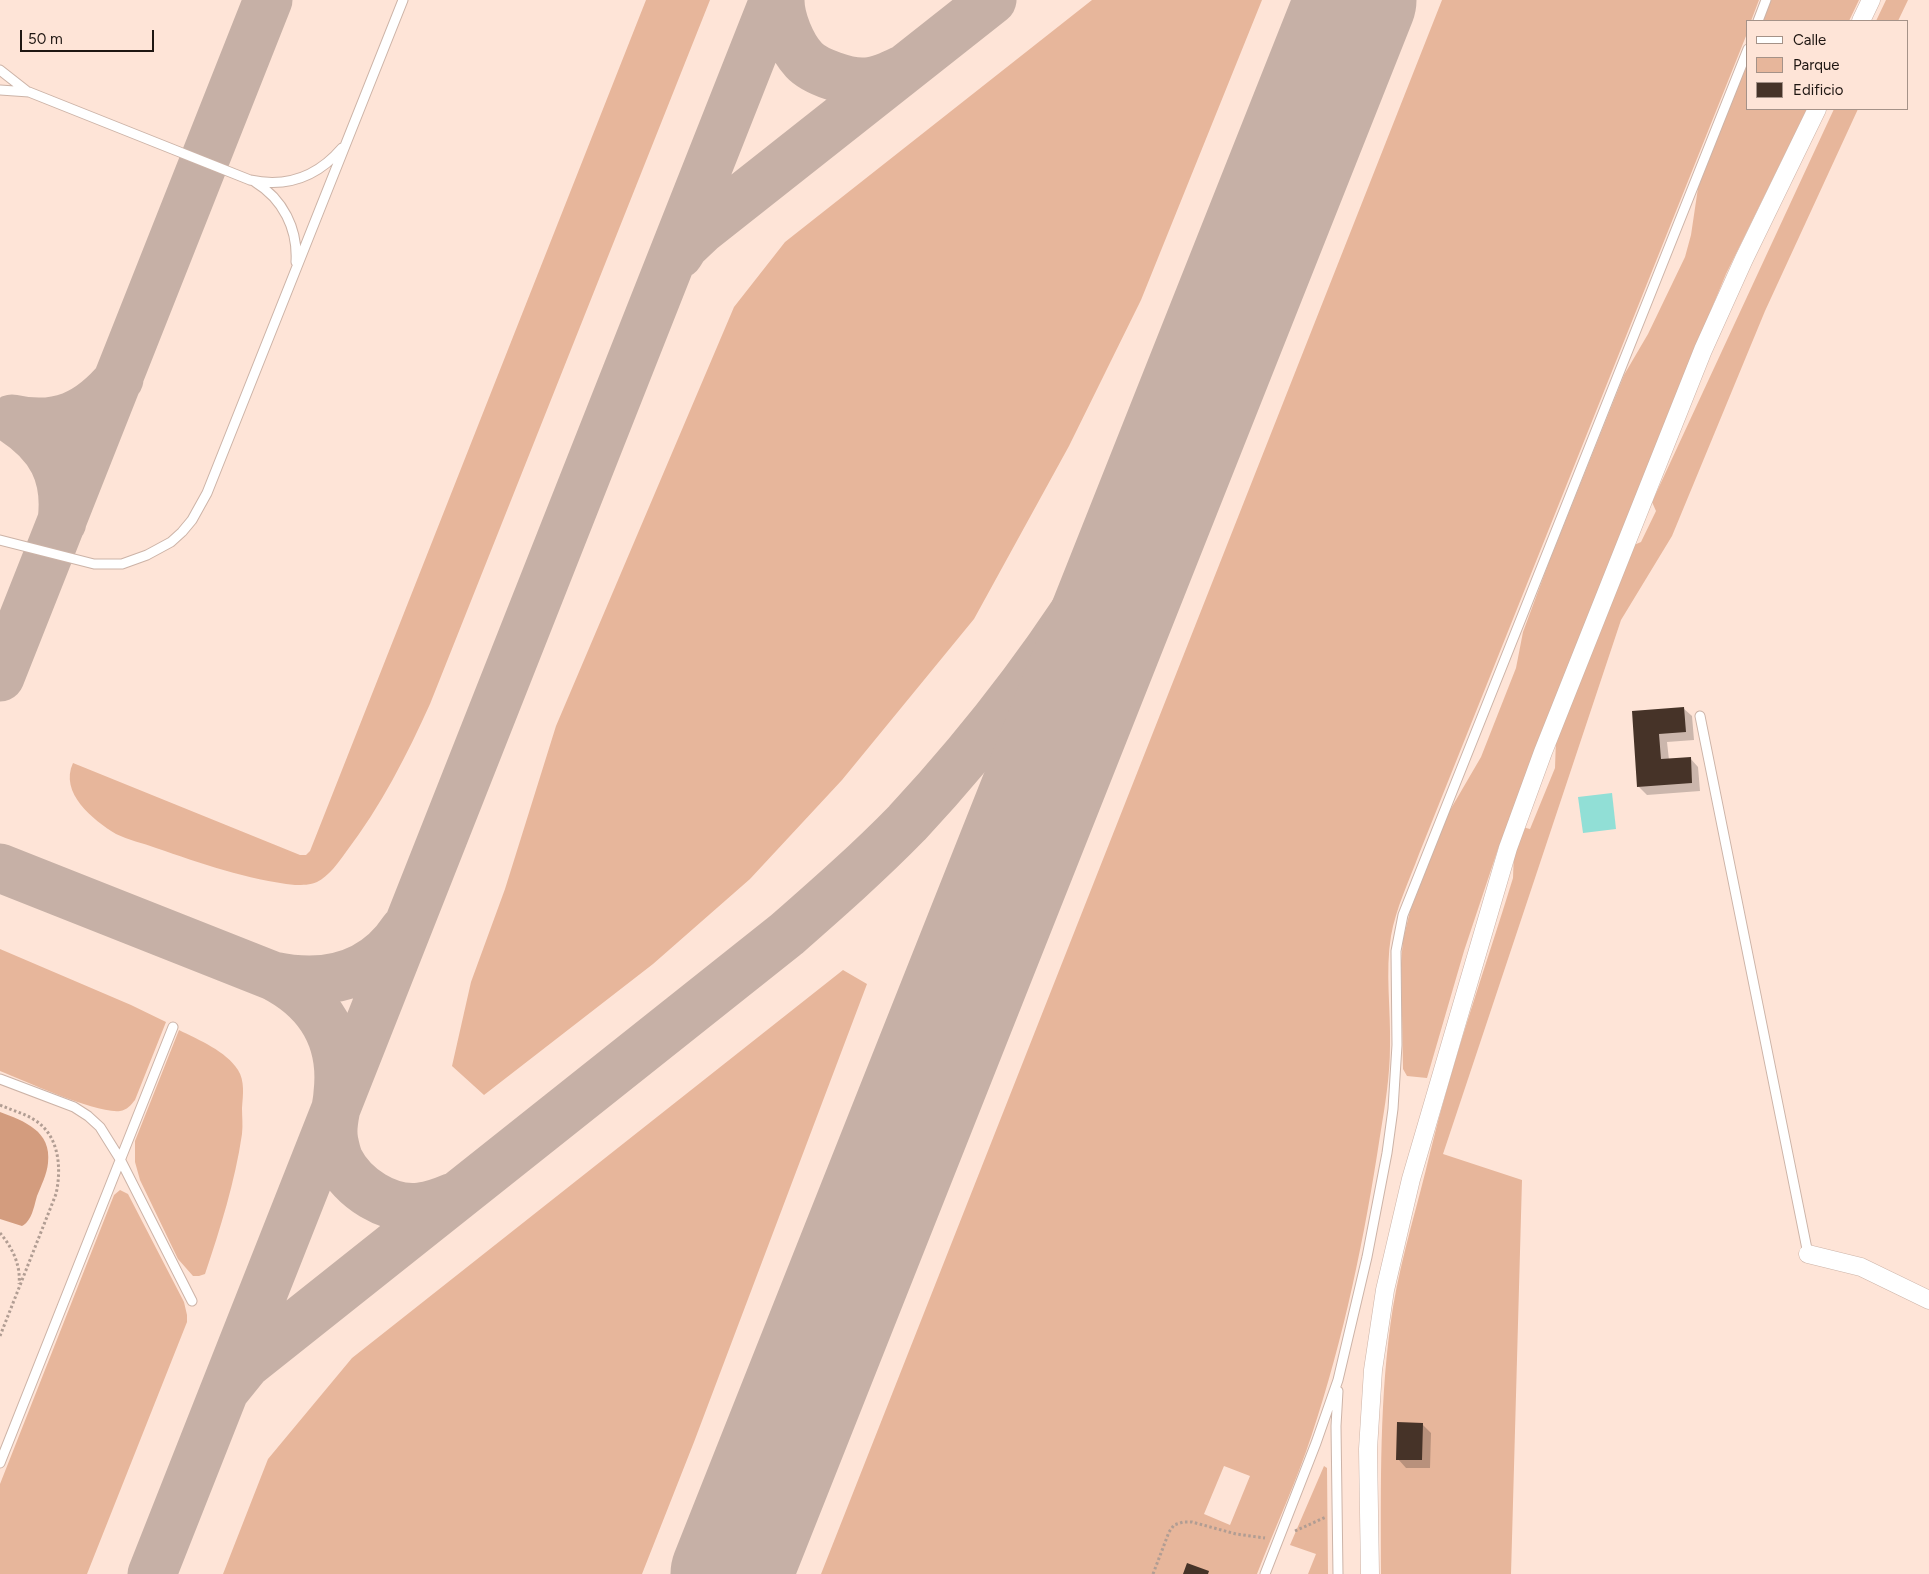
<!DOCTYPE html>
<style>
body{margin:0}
#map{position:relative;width:1929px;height:1574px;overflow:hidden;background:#fee4d7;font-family:Figtree,sans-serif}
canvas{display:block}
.legend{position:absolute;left:1746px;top:20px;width:162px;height:90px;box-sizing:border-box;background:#fee4d7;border:1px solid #a59288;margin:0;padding:6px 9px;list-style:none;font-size:15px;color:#1f1612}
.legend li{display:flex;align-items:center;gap:10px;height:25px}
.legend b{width:25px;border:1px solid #a59288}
.scale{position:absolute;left:20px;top:30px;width:134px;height:22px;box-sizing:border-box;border:2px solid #1f1612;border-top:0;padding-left:6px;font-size:15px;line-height:18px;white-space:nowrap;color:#1f1612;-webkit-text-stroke:4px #fee4d7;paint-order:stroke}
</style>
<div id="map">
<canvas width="1929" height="1574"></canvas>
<ul class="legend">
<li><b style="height:6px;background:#fff"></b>Calle</li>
<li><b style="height:14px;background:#e7b69b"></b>Parque</li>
<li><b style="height:14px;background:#463328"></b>Edificio</li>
</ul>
<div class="scale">50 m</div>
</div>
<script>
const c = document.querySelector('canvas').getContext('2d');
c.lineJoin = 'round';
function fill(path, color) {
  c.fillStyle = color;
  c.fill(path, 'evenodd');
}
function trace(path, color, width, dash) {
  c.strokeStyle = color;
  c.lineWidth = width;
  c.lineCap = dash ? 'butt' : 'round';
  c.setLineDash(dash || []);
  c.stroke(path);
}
const green = new Path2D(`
 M646,0H710L430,704C407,755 381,806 346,852C338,863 329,876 317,882C310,885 303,885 295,885C248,880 200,863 156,848C143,843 128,840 116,834C93,820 59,793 73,763L300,855H306L310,851Z
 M1092,0H1262L1141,300L1069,446L974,619L842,780L750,879L653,964L484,1095L452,1066L471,982L505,889L556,726L734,307L785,242Z
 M1442,0H1759L1751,21H1748V31L1419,854C1409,881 1396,908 1391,936C1385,972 1391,1010 1390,1046C1390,1076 1385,1106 1380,1136C1365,1235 1344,1338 1312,1434C1297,1481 1275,1527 1257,1574H821ZM1224,1466L1250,1476L1230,1525L1204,1514Z
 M1771,0H1859L1849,21H1763Z
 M1886,0H1908L1898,21H1876Z
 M1748,61V109H1807L1726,274L1669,411L1619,546L1559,688L1498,849L1464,951L1427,1078L1407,1076L1403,1069L1401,963L1403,940L1410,911L1449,812L1481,757L1516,668L1523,632L1549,562L1624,375L1648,334L1685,257L1691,235L1698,188Z
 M1834,109H1858L1765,311L1672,536L1621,620L1443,1154L1522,1180L1511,1574H1381C1381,1485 1379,1395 1393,1307C1402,1254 1418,1204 1430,1153C1452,1061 1485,969 1513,878L1514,851L1522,827L1530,829L1555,768L1556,739L1634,545L1641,542L1656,511L1652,502Z
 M0,949L131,1005L166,1022L135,1100C131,1105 127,1110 120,1111C97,1114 25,1081 0,1071Z
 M843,970L867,984L694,1442L642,1574H223L268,1459L352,1358Z
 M179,1030C199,1040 226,1051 238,1070C245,1081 243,1095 242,1108C242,1116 243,1125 242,1134C235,1182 220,1229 205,1274L199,1276H193L178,1259L140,1180L135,1162V1141Z
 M120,1190L128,1194L184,1302L187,1315V1322L87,1574H0V1484L114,1195Z
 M1324,1466L1327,1468L1328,1574H1308L1316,1554L1290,1545Z`);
const forest = new Path2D(`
 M0,1112C24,1121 52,1131 48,1163C47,1174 41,1186 37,1196C34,1206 32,1221 22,1226L0,1219Z`);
const water = new Path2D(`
 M1612,793L1616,829L1583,833L1578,797Z`);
const shadow = new Path2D(`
 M1683,708L1692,716L1694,740L1667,742L1669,760L1690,758L1698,767L1700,791L1647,795L1639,787L1633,712Z
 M1422,1424L1431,1433L1430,1468H1406L1398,1459Z`);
const taxiway = new Path2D(`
 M780,0C780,19 791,46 804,60C815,72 849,83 865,82C878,82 890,76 902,70
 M1336,51L1351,0
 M679,254L684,246L702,229L992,0
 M62,522C68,475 51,444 12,419C58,429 89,415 119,379
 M0,677L268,0
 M0,868L273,976C320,1000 344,1040 338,1093C337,1111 330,1124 334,1142C335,1147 337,1155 339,1160C353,1188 388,1211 420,1207C433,1206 444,1201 456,1196
 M273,976C325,987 373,977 404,930
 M225,1390L246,1364L787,934C828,898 869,862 907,823C988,736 1060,641 1120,539C1159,474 1189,404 1219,334C1250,262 1280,188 1310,115
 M152,1574L774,0`);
const runway = new Path2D(`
 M731,1574L1356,0`);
const building = new Path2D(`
 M1684,707L1686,732L1659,734L1661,759L1691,757L1692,783L1637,787L1632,711Z
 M1397,1422L1423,1423L1422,1460H1396Z
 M1187,1563L1209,1571L1208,1574H1183Z`);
const path = new Path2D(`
 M0,1105C11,1110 23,1113 33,1119C59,1134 62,1167 56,1194L0,1336
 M0,1233C12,1247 21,1265 19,1284
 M1295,1531L1326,1517
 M1153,1574L1169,1532L1174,1525L1183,1522H1192L1236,1534L1265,1538`);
const lane = new Path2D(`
 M1758,21L1766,0
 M0,70L28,92
 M0,90L29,92L250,180C287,188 318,176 342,148
 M255,182C283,199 298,229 296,262
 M0,540L94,564H122L147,555L171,542L182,532L192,520L207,493L403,0
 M1700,716L1808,1254
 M0,1079L74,1107L88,1116L100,1127L120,1159L192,1301
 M1338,1391L1336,1426L1338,1574
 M0,1463L173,1027
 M1265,1574L1316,1443L1338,1380L1367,1257L1387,1153L1393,1109L1397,1045L1396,951L1403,915L1748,49`);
const street = new Path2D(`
 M1861,21L1871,0
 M1808,1254L1861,1267L1929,1300
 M1370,1574L1368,1449L1373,1370L1385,1290L1411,1179L1508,848L1543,752L1703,350L1744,259L1817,109`);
fill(green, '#e7b69b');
fill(forest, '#d39c7e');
fill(water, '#91dfd6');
fill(shadow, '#0003');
trace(taxiway, '#c6b0a6', 49);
trace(runway, '#c6b0a6', 121);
fill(building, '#463328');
trace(lane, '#ccb3a7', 11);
trace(street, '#ccb3a7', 19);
trace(path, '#b19d93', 3, [2.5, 2.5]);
trace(lane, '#fff', 9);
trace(street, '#fff', 18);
</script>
